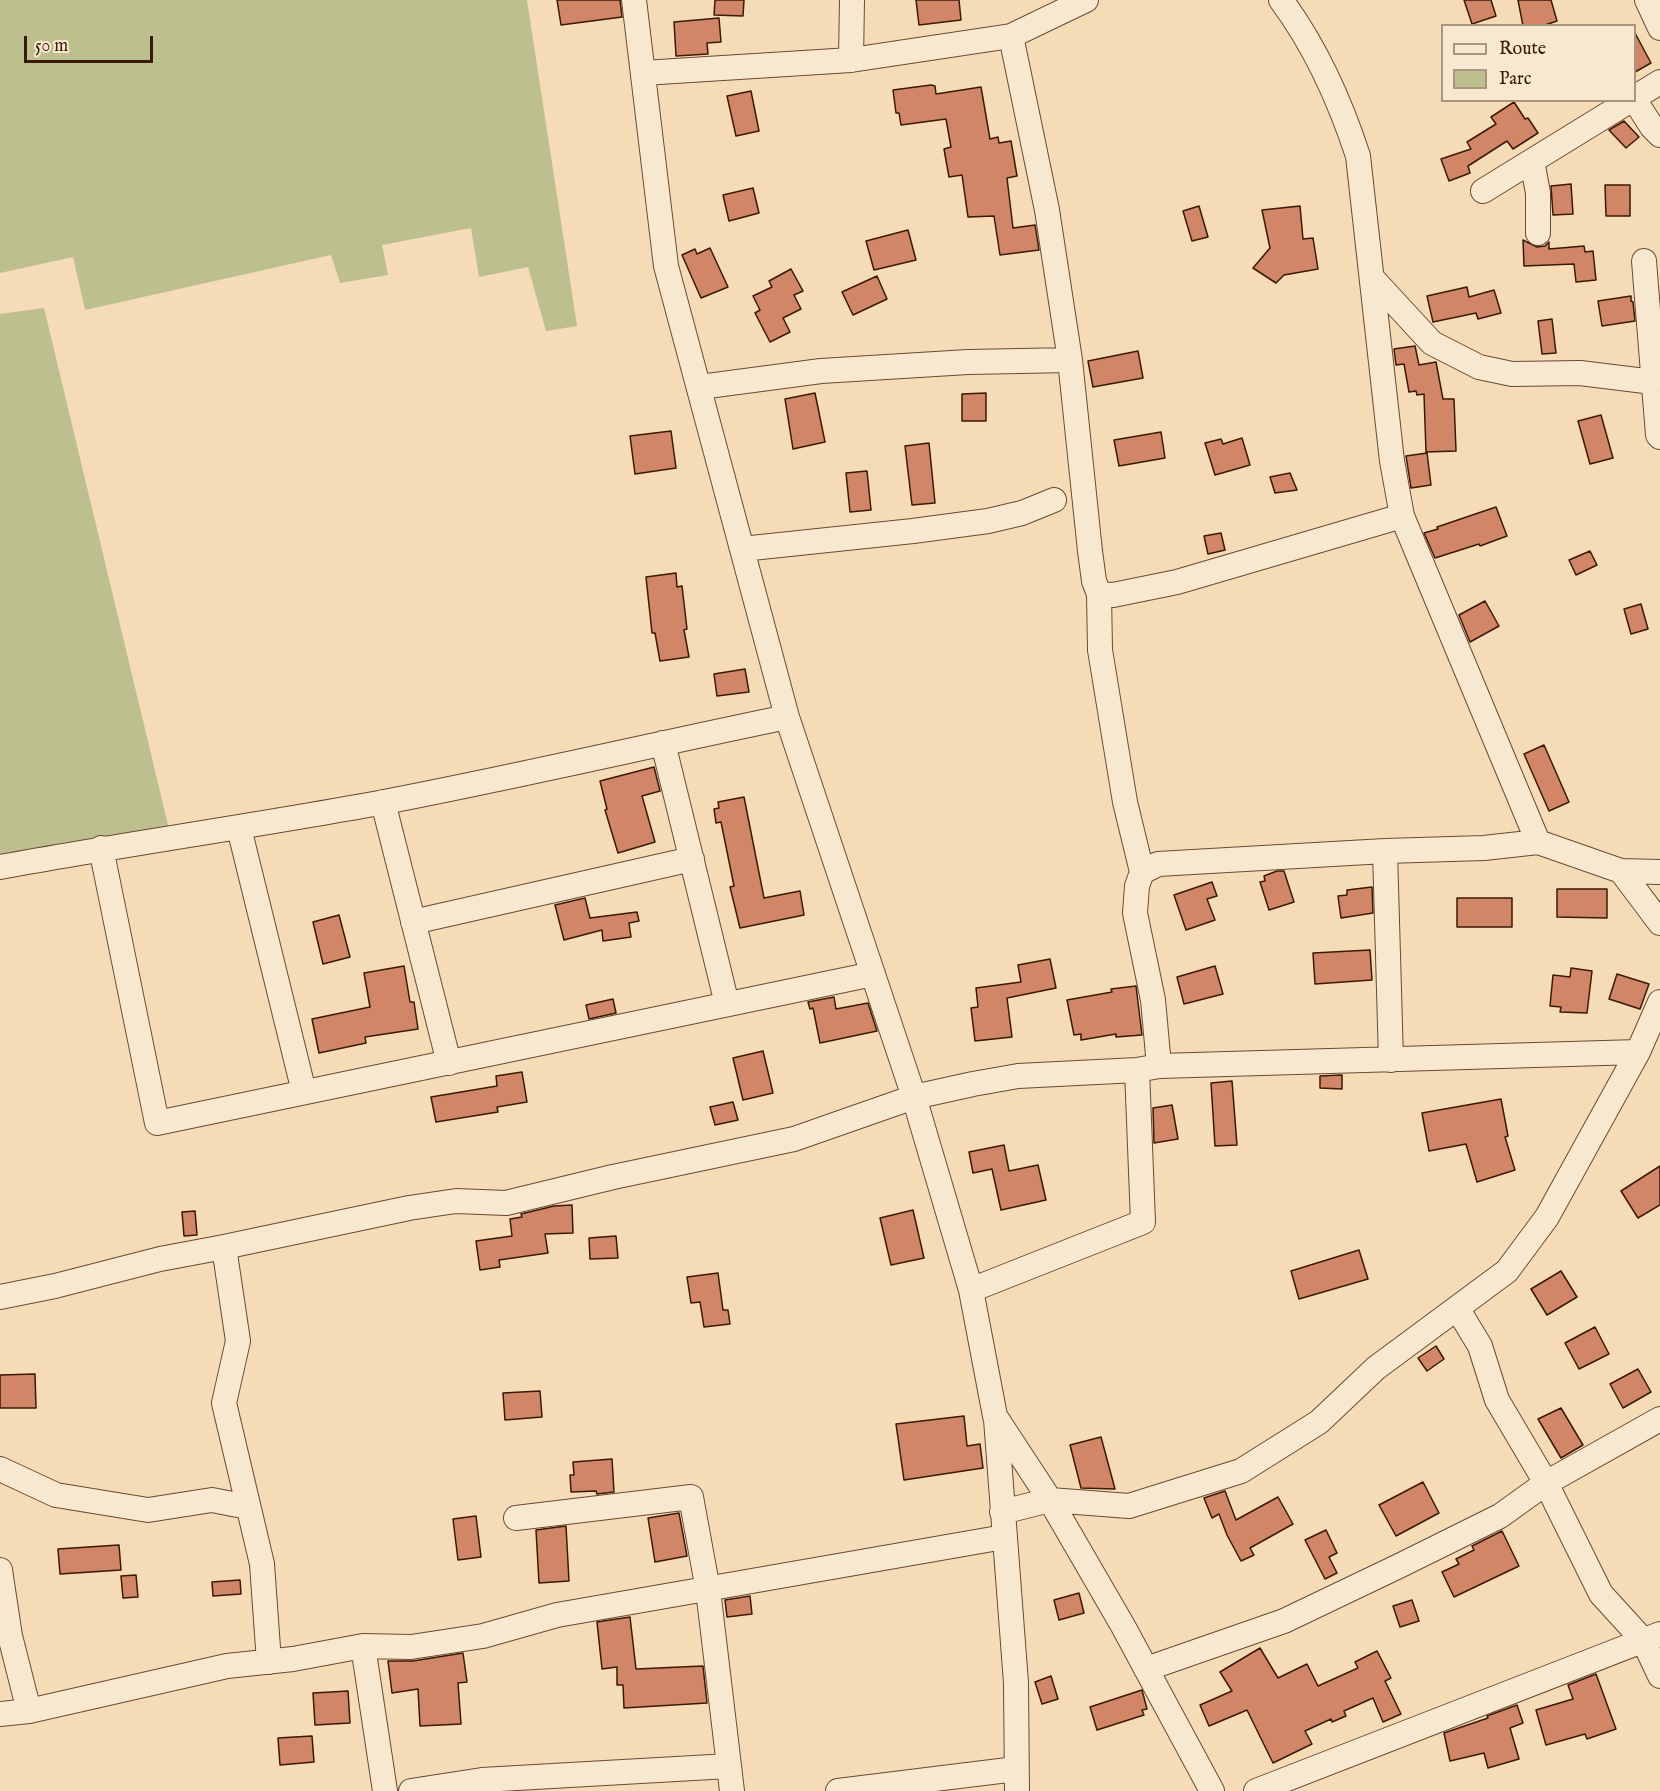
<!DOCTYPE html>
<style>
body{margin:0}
#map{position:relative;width:1660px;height:1791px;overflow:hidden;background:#f5dcb7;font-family:"IM FELL English",serif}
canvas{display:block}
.legend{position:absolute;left:1441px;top:24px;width:195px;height:78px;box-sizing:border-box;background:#f8e8d0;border:2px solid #ac957f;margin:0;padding:8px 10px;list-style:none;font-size:18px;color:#3a1906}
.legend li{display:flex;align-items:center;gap:12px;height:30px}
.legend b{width:30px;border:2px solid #ac957f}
.scale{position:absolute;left:24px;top:36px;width:129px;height:27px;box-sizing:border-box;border:3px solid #3a1906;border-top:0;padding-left:8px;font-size:18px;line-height:21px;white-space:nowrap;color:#3a1906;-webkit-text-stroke:4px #f8e8d0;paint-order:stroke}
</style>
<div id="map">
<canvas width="1660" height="1791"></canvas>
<ul class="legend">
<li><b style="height:8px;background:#f8e8d0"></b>Route</li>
<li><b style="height:16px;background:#bdc08e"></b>Parc</li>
</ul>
<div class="scale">50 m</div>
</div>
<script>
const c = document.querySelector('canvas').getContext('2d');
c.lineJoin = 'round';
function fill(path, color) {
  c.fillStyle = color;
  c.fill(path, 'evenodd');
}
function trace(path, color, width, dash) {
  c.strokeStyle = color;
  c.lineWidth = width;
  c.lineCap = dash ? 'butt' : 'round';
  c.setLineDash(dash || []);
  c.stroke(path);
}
const green = new Path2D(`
 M0,0H527L577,326L546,331L528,267L479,277L471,228L382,245L388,275L340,283L331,255L85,310L73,257L0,273Z
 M44,308L169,829L0,860V314Z`);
const building = new Path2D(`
 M557,0H620L622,17L561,25Z
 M715,0H744L743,16L714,15Z
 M916,0H959L961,20L919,25Z
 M1464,0H1491L1496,16L1472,24Z
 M1518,0H1551L1557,21L1542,26H1523Z
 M719,18L721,42L707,43L708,54L676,56L674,22Z
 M1635,33L1651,63L1635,72Z
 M931,85L935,86L936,94L981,87L990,139L998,137L999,143L1011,141L1017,176L1007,178L1013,228L1035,225L1039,250L1000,255L994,216L968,217L962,175L949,177L944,149L951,147L946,119L901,125L899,113H896L893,90Z
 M751,91L759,131L736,136L727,96Z
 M1514,102L1525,119L1528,118L1538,133L1513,149L1507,141L1468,166L1470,173L1449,181L1441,159L1471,149L1467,142L1496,124L1491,117Z
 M1624,121L1639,137L1626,148L1609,130Z
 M1571,184L1573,214L1553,215L1551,186Z
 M1605,185H1630V216H1606Z
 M753,188L759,213L729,221L723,195Z
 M1199,206L1208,237L1192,241L1183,211Z
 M1300,206L1303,239L1313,238L1318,269L1284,275L1276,283L1253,268L1270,248L1262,210Z
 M908,230L916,260L874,270L866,241Z
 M1523,240L1537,247L1545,246L1549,242V249L1584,246L1585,252L1593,251L1596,280L1576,282L1574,264L1524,266Z
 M710,248L728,287L701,298L682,255L695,249L697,254Z
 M791,269L803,291L794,295L801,309L783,318L790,332L770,342L755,313L760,310L753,296L772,287L769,281Z
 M877,276L887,299L853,315L842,292Z
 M1467,287L1469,297L1494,290L1501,313L1478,319L1476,313L1433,322L1427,296Z
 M1631,296V301L1633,302L1635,321L1602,326L1598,301Z
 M1552,319L1556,353L1542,354L1538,321Z
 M1415,346L1419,365L1436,362L1443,399H1454L1456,451L1426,452L1424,394L1417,395L1416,391L1409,392L1404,364L1396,365L1394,349Z
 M1138,351L1143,378L1093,387L1088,361Z
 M815,393L825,442L793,449L785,399Z
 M986,393V421H962V394Z
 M1601,415L1613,458L1590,464L1578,421Z
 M671,431L676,468L635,474L630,436Z
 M1161,432L1165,458L1119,466L1114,440Z
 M1242,438L1250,465L1215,475L1205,443L1221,439L1223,444Z
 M929,443L935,503L912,505L905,446Z
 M1427,453L1431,485L1411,488L1406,456Z
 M867,471L871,510L850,512L846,473Z
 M1290,473L1297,490L1275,493L1270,477Z
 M1496,507L1507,536L1480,546L1479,544L1435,558L1424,533L1438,529L1437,527Z
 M1221,533L1225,550L1208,554L1204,536Z
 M1590,551L1597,565L1576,575L1569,560Z
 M676,573L677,587L682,586L687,629L684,630L689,657L660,661L655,633H652L646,577Z
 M1485,601L1499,626L1470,642L1459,615Z
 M1641,604L1648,629L1631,634L1624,609Z
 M745,669L749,692L717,696L714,674Z
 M1544,745L1569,802L1549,811L1524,754Z
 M654,767L660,791L642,796L655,842L618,853L605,810L607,809L600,781Z
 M744,797L764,898L800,891L804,915L740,928L730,887L734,886L721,822L716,823L714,809L719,808L718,802Z
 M1277,871H1284L1294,902L1269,910L1260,882L1265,881L1264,876Z
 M1212,882L1217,896L1207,899L1215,920L1186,930L1174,895Z
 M1372,887L1373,913L1341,918L1338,896L1347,895V890Z
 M1557,889H1607V918L1557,917Z
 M585,898L590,918L637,912L639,921L629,923L631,937L603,941L602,930L564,940L555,905Z
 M1457,898H1512V927H1457Z
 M339,915L350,957L323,964L313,922Z
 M1370,950L1372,980L1315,984L1313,953Z
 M1050,959L1056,988L1007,998L1012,1037L975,1041L971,1008L978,1007L976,988L1021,982L1018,965Z
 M404,966L410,1002H414L418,1029L365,1037L366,1043L319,1053L312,1019L370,1007L364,973Z
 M1215,966L1223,994L1184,1004L1177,977Z
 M1571,968L1592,971L1587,1013L1560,1012L1561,1007L1550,1006L1553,975L1570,977Z
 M1617,974L1649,984L1640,1009L1609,999Z
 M1136,986L1142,1035L1116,1037V1034L1081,1040V1034L1074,1035L1067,1000L1112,992L1111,989Z
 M834,997L836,1009L868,1003L877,1031L820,1043L813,1008L810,1009L808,1002Z
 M613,999L616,1013L589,1019L586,1005Z
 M763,1051L773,1093L743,1100L733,1058Z
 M522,1072L527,1102L497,1107L498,1112L436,1122L431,1097L497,1086L496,1076Z
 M1342,1075V1089L1320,1088V1076Z
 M1232,1081L1237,1145L1215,1146L1211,1083Z
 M1501,1099L1508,1136L1505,1137L1515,1170L1477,1182L1466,1144L1429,1151L1422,1113Z
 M733,1102L738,1120L715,1125L710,1107Z
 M1172,1105L1178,1139L1154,1143L1153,1108Z
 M1004,1145L1009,1171L1038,1165L1046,1200L1001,1210L992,1169L973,1173L969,1152Z
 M1660,1166V1205L1638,1218L1621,1191Z
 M572,1205L573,1233L545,1234L548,1253L499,1260L500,1267L480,1270L476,1241L512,1236L510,1219L522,1217L521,1214L554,1206Z
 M913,1210L924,1258L891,1265L880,1218Z
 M195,1211L197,1235L184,1236L182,1212Z
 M616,1236L618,1258L590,1259L589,1238Z
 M1359,1250L1368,1279L1299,1299L1291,1271Z
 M1561,1271L1577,1297L1547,1315L1531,1289Z
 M718,1273L723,1310H728L730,1324L704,1327L700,1302L691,1303L687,1277Z
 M1595,1327L1609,1354L1579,1369L1565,1343Z
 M1436,1346L1444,1359L1427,1371L1418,1358Z
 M1638,1369L1651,1392L1623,1408L1610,1384Z
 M35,1374L36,1408H0V1375Z
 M540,1391L542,1417L505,1420L503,1393Z
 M1561,1408L1583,1445L1561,1458L1538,1419Z
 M964,1416L967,1446L980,1444L983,1468L904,1480L896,1424Z
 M1101,1437L1115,1489L1081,1488L1070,1445Z
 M612,1459L614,1492L597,1494L596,1491L571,1492L570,1475H574L573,1462Z
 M1423,1482L1439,1513L1396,1536L1379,1505Z
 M1225,1491L1236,1520L1278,1497L1293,1524L1250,1548L1254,1555L1241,1561L1227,1535L1219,1514L1212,1518L1204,1498Z
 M679,1513L687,1556L655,1562L648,1518Z
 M476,1516L481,1557L458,1560L453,1519Z
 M566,1526L569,1581L539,1583L536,1530Z
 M1326,1530L1337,1553L1329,1557L1337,1573L1325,1579L1305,1540Z
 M1502,1531L1519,1566L1454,1597L1442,1572L1459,1564L1456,1559L1474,1550L1472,1546Z
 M119,1545L121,1570L60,1574L58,1549Z
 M136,1575L138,1597L123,1598L121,1576Z
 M240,1580L241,1594L213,1596L212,1582Z
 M1079,1593L1084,1613L1059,1620L1054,1600Z
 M750,1596L752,1614L727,1617L725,1600Z
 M1412,1600L1419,1621L1400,1627L1393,1606Z
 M630,1617L636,1669L703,1666L707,1703L624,1708L623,1685H617V1667L602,1669L597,1622Z
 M1260,1648L1278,1678L1307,1664L1318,1686L1358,1668L1355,1662L1377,1651L1391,1678L1385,1681L1401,1714L1383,1722L1373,1698L1344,1711L1346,1716L1332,1722L1331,1719L1305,1731L1312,1744L1273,1763L1247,1710L1209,1726L1200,1705L1232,1691L1220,1672Z
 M463,1653L467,1682L458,1683L461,1724L420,1726L418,1689L392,1693L388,1661H413Z
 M1596,1674L1616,1729L1587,1739L1585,1734L1546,1745L1536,1710L1573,1699L1568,1685Z
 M1051,1676L1058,1699L1042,1704L1035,1682Z
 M1142,1690L1147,1709L1142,1710L1144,1715L1097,1730L1090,1707Z
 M348,1691L350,1723L315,1725L313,1693Z
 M1517,1705L1523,1723L1510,1728L1519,1759L1488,1768L1484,1753L1450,1761L1444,1733L1488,1718L1487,1716Z
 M312,1736L314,1762L280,1765L278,1738Z`);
const minor = new Path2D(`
 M634,0L666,266L787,717L914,1097L971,1290L995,1416L1050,1500L1123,1626L1212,1791
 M1281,0C1316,47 1340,101 1358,156L1392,461L1402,516L1538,842
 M1647,0L1660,28
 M1011,36L1047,210L1070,360L1090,551L1094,581L1099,594L1113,595L1177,582L1402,516
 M851,60L852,0
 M643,73L851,60L1011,36L1086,0
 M1634,98L1660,82
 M1634,99L1652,127L1660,135
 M1532,161L1538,193V233
 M1483,191L1631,100
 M1644,261L1658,435L1660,437
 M1373,279L1432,343L1479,367L1512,374L1580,373L1653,382
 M700,387L821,371L968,362L1070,360
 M742,549L913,531L988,521L1022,513L1054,500
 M1099,594L1100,650L1125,802L1142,872
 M663,743L727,1004
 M383,802L449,1063
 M239,828L304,1092
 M101,848L157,1123L873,974
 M1385,851L1484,848L1538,842L1621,871L1660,872
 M0,867C126,844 253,826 379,803C516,777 651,745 787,717
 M1621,871L1660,923
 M413,922L692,859
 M1159,1066L1153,1000L1135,913L1137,886L1142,872L1158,864L1385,851L1391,1060
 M224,1247L238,1341L224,1403L262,1564L269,1662
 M971,1290L1143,1222L1137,1070
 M0,1297L55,1286L160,1259L224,1247L409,1208L456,1201L506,1203L613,1177L794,1139L914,1097L973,1084L1018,1076L1137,1070L1159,1066L1638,1052
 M1457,1308L1480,1346L1497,1400L1546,1483L1601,1594L1643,1640L1660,1676
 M996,1419L1016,1683L1017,1791
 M0,1469L56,1495L148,1510L212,1500L248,1507
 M1002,1512L1050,1500L1129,1506L1241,1471L1319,1422L1376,1368L1507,1271L1547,1217L1638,1052L1660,1002
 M516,1518L691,1497L708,1590L732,1791
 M0,1570L10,1636L29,1711
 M363,1646L385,1791
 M1146,1669L1284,1621L1399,1566L1500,1516L1546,1483L1660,1419
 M0,1714L29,1711L227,1666L293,1659L363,1646L411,1647L483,1636L557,1615L1004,1537
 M411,1791L482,1780L729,1766
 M838,1791L1016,1769
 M1256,1791L1660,1634`);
fill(green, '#bdc08e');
fill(building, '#d18668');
trace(building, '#3a1906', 1.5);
trace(minor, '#694a32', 26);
trace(minor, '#f8e8d0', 24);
</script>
